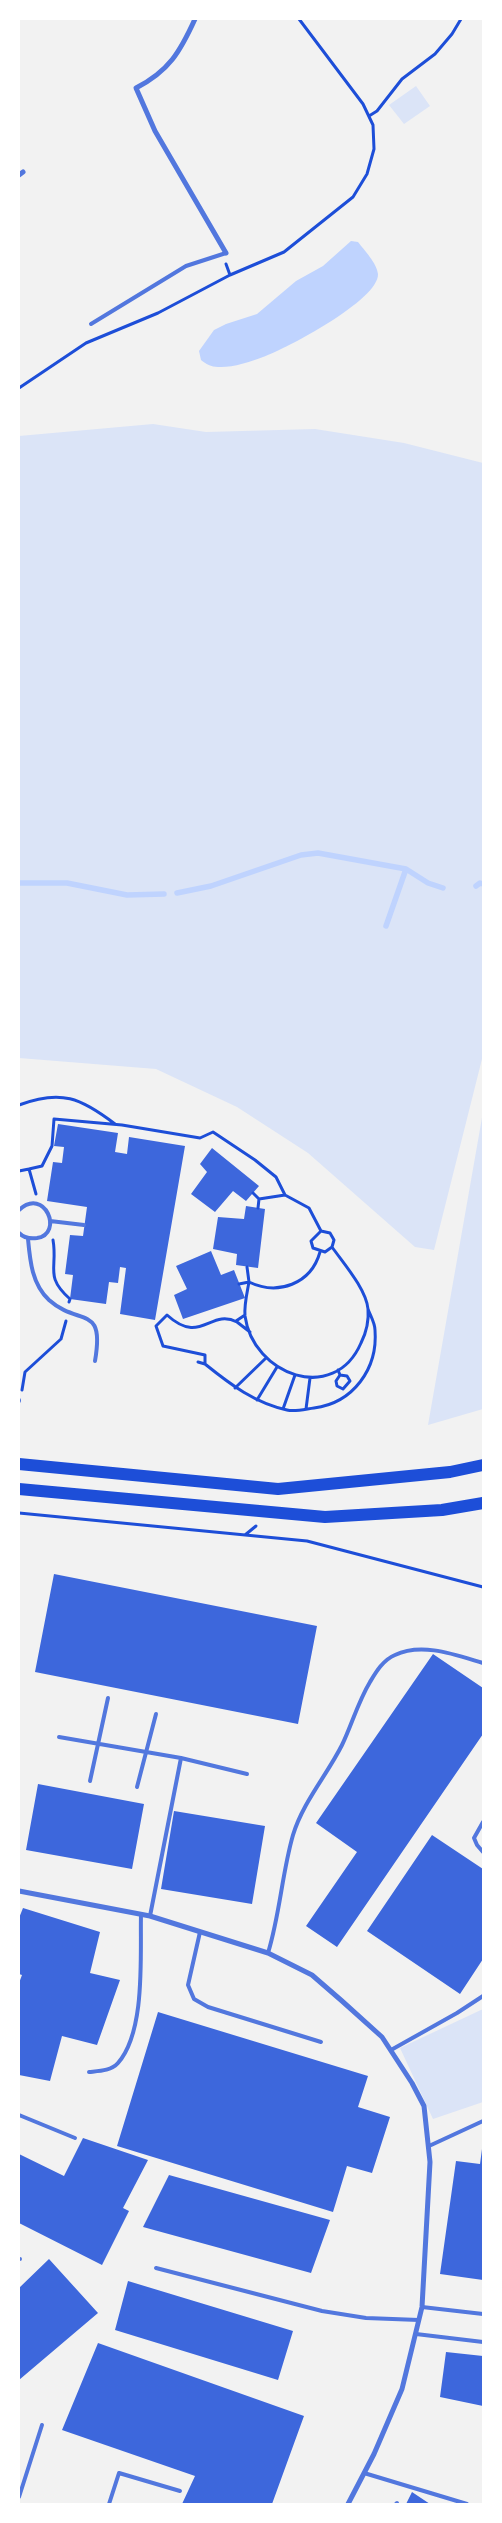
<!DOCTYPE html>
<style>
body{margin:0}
#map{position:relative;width:502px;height:2523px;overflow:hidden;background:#f2f2f2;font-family:"Alegreya Sans",sans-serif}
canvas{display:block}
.frame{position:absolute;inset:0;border:20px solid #fff;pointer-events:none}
</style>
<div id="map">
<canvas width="502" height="2523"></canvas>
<div class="frame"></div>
</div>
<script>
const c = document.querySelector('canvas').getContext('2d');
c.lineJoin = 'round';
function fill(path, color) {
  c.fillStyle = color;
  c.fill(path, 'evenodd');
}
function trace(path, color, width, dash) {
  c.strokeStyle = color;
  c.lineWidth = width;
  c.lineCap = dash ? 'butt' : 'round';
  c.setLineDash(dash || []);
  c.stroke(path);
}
const green = new Path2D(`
 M416,86L430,106L404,124L389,105Z
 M153,424L206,432L315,429L404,443L483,463V1055L434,1250L415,1247L308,1153L237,1107L156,1069L19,1058V436Z
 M483,1112V1409L428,1425Z
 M483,2009V2102L433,2119L400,2048Z`);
const water = new Path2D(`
 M351,241L358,242C364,250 377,263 378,274C379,300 286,349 263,357C250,362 231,368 218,367C211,367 206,364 201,360L199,351L214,330L226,324L257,314L296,281L323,266Z`);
const stream = new Path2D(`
 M19,883H67L127,895L164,894
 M476,886L480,883L483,884
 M177,893L211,886L301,855L318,853L406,869L428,883L443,888
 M386,926L406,869`);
const building = new Path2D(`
 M58,1124L118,1133L115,1152L127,1154L129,1137L185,1146L155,1320L120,1314L126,1268L120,1267L118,1283L109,1282L106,1304L70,1299L73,1275L65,1274L70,1235L83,1236L87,1207L47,1201L53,1162L62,1163L64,1147L54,1146Z
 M212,1148L259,1186L246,1201L233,1191L215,1212L191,1194L207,1172L200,1164Z
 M246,1206L265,1209L258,1268L236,1265L237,1254L213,1249L218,1217L244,1219Z
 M211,1251L221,1275L234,1270L245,1298L183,1319L174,1295L187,1289L176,1266Z
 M54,1574L317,1626L298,1724L35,1672Z
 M433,1654L483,1688V1734L337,1947L306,1926L357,1852L316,1823Z
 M38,1784L144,1804L132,1869L26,1850Z
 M174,1811L265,1826L252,1904L161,1889Z
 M432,1835L483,1869V1959L460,1994L367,1931Z
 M23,1908L100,1932L90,1973L120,1980L97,2045L62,2036L50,2081L19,2075V1983L22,1975L19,1974V1918Z
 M158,2012L368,2076L358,2107L390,2117L372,2173L347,2166L333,2212L117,2146Z
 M83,2138L148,2160L123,2208L129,2211L102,2265L19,2223V2154L64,2176Z
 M482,2149L483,2280L440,2274L456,2161L480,2164Z
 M169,2175L330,2220L311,2273L143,2227Z
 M49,2259L98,2313L19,2380V2288Z
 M128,2281L293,2331L278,2380L115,2330Z
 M98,2343L304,2416L272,2504H182L195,2476L62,2430Z
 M446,2352L483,2356V2406L440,2397Z
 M412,2492L430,2504H406Z`);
const path = new Path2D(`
 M369,116L377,111L402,79L435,54L452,34L461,19
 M226,264L230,275
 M19,388L86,343L158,313L230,275L284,252L353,197L367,174L374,149L373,125L363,104L299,19
 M19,1105C61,1089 81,1098 115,1124
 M19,1171L29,1169
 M253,1193L259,1199L285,1195
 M36,1194L29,1169L42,1166L52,1146L54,1119L122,1125L200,1138L213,1132L255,1160L276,1177L285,1195L309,1208L321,1231L330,1233L334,1240L332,1247L325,1252L313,1248L311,1241L321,1231
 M258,1208L259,1199
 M53,1240C58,1268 44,1276 70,1299L69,1302
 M247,1267L249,1282C278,1296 311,1284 320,1252
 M239,1284L249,1282C247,1293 244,1305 245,1316C253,1375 334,1405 361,1343C366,1333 369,1321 368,1309C366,1289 344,1264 332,1247
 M236,1321L245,1315
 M250,1332C246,1329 241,1325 237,1322C210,1308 201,1346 167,1315L156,1326L163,1346L205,1355V1364C231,1385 255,1403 287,1410C295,1412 306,1409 314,1408C353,1403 378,1369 375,1330C375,1323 370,1315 368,1309
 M198,1362L205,1364
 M338,1370L340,1375L347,1376L350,1381L343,1389L337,1386L336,1381L340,1375
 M235,1388L266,1358
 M22,1390L25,1372L61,1339L66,1321
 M257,1400L277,1367
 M283,1409L295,1375
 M306,1409L310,1378
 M19,1513L307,1541L483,1587
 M245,1535L256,1526`);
const service = new Path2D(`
 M91,324L186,266L226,253
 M19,1210C45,1186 64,1234 37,1238C29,1239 24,1238 19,1233
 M50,1221L84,1225
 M28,1239C30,1261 32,1284 49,1300C79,1327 105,1303 95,1361
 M19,1401V1400
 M59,1737L181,1758L150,1916
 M181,1758L247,1774
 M90,1781L108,1698
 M137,1787L156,1714
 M483,1822L474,1838L477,1845L483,1852
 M200,1932L188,1985L194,1999L208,2007L321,2042
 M268,1953C280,1914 282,1873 293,1835C303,1802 327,1775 342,1745C352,1724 358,1702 370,1682C376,1672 383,1660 395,1655C422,1642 456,1655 483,1663
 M391,2050L457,2013L483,1996
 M89,2072C99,2071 111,2071 118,2063C146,2031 140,1955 141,1914
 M19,2115L75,2138
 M429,2146L483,2121
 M19,2259H20
 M156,2268L322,2311L366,2318L419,2320
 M422,2307L483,2314
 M416,2334L483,2342
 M364,2473L467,2504
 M19,2497L42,2425
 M109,2504L119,2473L180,2491
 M396,2504L397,2503`);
const minor = new Path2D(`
 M195,19C180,52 169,71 136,88L155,131L226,253
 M19,175L23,172
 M19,1891L150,1916L268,1953L312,1975L342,2001L382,2037L412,2083L424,2106L430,2162L422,2307L402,2389L374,2454L348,2504`);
const primary = new Path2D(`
 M19,1464L278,1489L450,1472L483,1465
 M19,1489L325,1517L442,1510L483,1503`);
fill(green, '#dbe4f7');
fill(water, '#bfd3fe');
trace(stream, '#bfd3fe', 5.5);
fill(building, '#3d67dc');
trace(path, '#1d4ed8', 3);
trace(service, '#5277de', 4);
trace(minor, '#5277de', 5);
trace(primary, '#1d4ed8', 12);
</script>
